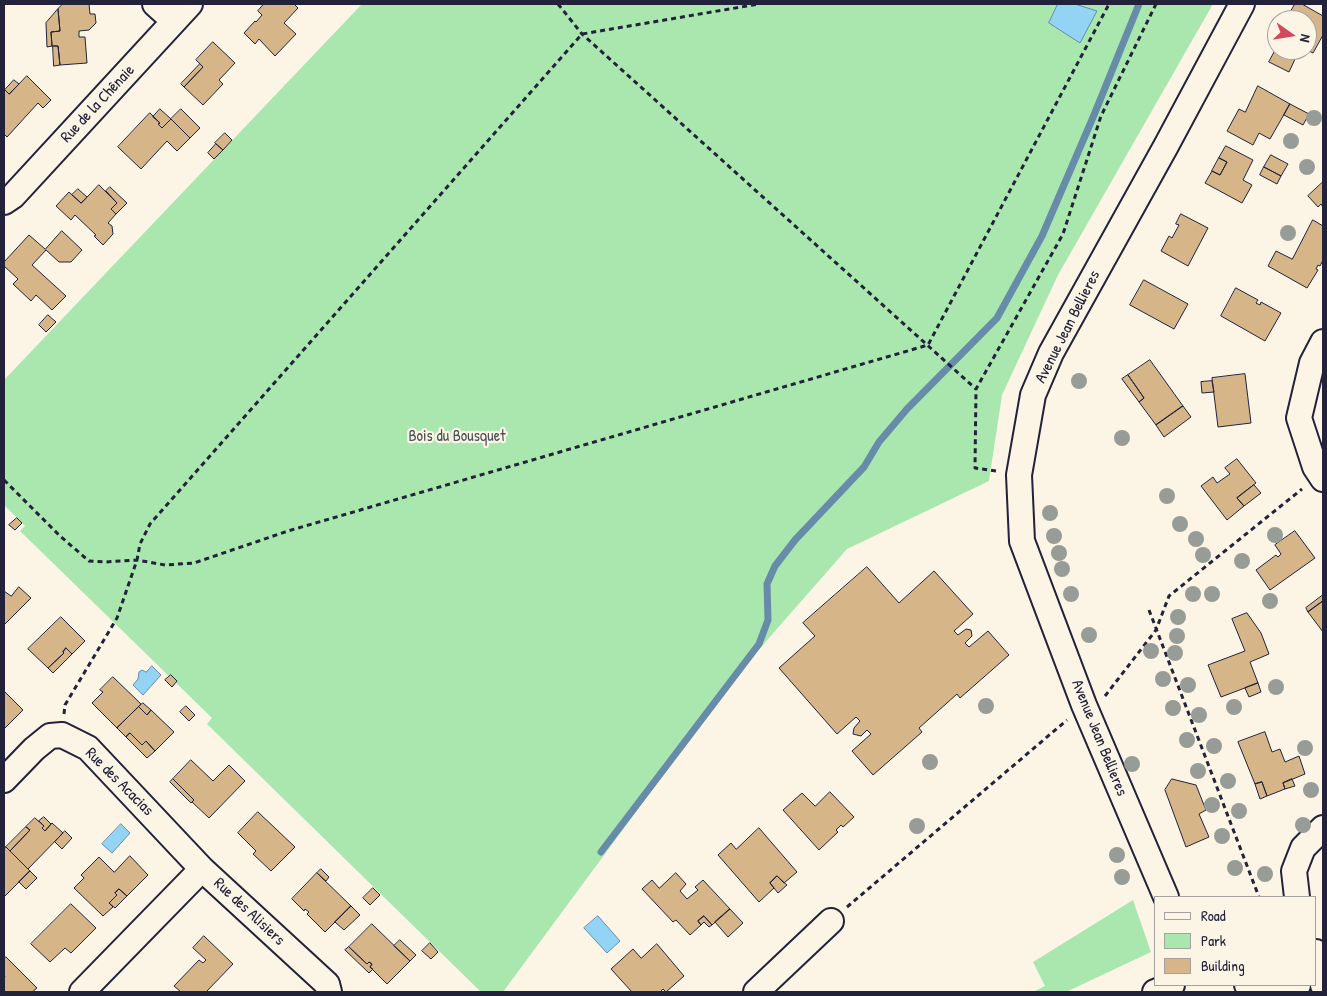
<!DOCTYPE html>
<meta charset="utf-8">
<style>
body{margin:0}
#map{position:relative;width:1327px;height:996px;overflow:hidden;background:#fcf5e5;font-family:"Patrick Hand",sans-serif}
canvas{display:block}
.frame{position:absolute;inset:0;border:5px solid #22223b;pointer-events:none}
.legend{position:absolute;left:1154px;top:896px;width:162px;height:90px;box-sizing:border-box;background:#fcf5e5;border:1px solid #a5a1a1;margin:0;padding:6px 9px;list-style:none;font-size:15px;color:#22223b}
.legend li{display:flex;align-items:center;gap:10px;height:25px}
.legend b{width:25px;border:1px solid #a5a1a1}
.north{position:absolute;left:1267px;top:10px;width:50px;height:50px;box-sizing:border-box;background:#fcf5e5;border:1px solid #a5a1a1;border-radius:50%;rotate:103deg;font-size:14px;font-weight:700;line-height:20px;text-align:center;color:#22223b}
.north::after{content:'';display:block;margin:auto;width:18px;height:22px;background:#d1495b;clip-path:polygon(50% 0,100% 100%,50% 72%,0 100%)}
</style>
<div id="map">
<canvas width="1327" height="996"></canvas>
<div class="frame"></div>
<ul class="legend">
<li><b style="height:6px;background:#fcf5e5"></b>Road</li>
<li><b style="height:14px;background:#a9e7ae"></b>Park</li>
<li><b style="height:14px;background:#d6b589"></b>Building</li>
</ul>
<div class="north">N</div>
</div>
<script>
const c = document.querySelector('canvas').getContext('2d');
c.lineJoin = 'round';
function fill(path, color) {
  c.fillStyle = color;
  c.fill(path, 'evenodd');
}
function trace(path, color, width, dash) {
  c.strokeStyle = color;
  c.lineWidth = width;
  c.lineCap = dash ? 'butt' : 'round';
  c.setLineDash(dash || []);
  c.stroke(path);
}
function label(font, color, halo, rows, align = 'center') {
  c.font = font + ' "Patrick Hand",sans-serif';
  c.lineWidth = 4.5;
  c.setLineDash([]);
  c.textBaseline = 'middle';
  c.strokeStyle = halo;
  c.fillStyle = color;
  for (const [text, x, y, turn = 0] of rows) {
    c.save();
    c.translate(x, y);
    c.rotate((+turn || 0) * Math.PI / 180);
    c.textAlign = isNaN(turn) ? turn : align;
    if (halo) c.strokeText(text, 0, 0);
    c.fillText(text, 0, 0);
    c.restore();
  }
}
const green = new Path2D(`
 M362,4H1213L1058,275L1002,395L989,481L847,549L740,671L503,992H481L207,724L212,718L20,531L25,526L4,505V380Z
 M1133,900L1151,952L1066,992H1033L1045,986L1033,962Z`);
const water = new Path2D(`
 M1058,4H1075L1097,11L1080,43L1049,23Z
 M152,666L161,675L143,695L133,685L138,679L139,672L142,670L146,672Z
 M121,824L130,833L112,853L102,844Z
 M598,916L620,941L607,953L584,928Z`);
const stream = new Path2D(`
 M601,852L759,644L768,620L767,584L775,566L795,540L864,467L879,442L907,409L997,318L1042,236L1094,115L1139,4`);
const building = new Path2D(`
 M63,4H89L90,14H95L96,23L89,30L79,31V37H85L87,63L60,65L58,46H52L51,32L60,31L58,9Z
 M264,4H294L298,8L284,23L296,34L275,56L259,39L255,44L244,33L255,21L256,22L262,15L258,11Z
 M1295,4H1302L1323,16V35L1313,53L1307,50V20H1298L1289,15Z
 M58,9L60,31L51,32L52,46L47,47L46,23Z
 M213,42L235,63L219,80L223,84L203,105L184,87L203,67L196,60Z
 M53,46H58L60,65L54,66Z
 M1277,47V50H1296L1293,55L1296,57L1289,72L1269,62Z
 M200,64L203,67L184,87L181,84Z
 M27,76L51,100L43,108L38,103L7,137L4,134V91L5,90L9,94Z
 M14,80L19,84L9,94L5,90Z
 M1258,86L1290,104L1270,139L1259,133L1253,145L1227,131L1239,109L1245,112Z
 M1290,104L1309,114L1303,125L1284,115Z
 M160,109L171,119L162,128L158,124L160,123L153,117Z
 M181,109L200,128L190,138L171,119Z
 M150,113L160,123L158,124L162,128L171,119L190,138L177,151L167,141L141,169L118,147Z
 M225,133L232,140L223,150L215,143Z
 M216,144L223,150L214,159L208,153Z
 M1226,146L1253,160L1243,180L1252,185L1242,203L1205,183L1212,171L1220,175L1227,162L1219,158Z
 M1271,155L1288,164L1281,176L1264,167Z
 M1219,158L1227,162L1220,175L1212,171Z
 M1264,167L1281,176L1277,184L1260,175Z
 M1323,182V207L1321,204L1318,207L1308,196Z
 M99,185L117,203L111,209L116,214L108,223L112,226L113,234L103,245L94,236L96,235L75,215L71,220L56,206L69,192L81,203Z
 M110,187L127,203L116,214L111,209L117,203L106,191Z
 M78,189L87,197L81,203L72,195Z
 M1181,214L1208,228L1188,266L1161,251L1169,236L1172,238L1179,225L1176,224Z
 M1313,220L1323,226V260L1320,266L1318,265L1316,269L1318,270L1307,288L1268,266L1276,251L1292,259Z
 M62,231L82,250L71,262H59L46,250L32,265L66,296L52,310L36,295L31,301L13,284L18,279L4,266V262L29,235L45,249Z
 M1144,280L1188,304L1174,329L1130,305Z
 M1236,288L1258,300L1256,303L1260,305L1261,302L1281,313L1265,341L1221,316Z
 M48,315L56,322L46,332L39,325Z
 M1150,360L1183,406L1156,425L1139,402L1144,398L1128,375Z
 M1245,374L1251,423L1218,427L1212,378Z
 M1128,375L1144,398L1139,402L1122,379Z
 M1212,381L1214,392L1202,393L1201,382Z
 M1183,406L1191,417L1164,437L1156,425Z
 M1237,459L1256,483L1237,498L1244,506L1227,520L1201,486L1213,477L1217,483L1230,474L1225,468Z
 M1254,485L1261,493L1244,506L1237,498Z
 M17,518L22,523L15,530L9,525Z
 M1295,531L1315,558L1270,590L1256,570L1276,555L1278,557L1281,554L1275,545Z
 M867,567L899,603L934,571L973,614L954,631L958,635L966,629L971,630L972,636L965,643L969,647L988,631L1009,655L960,698L957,694L919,728L922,732L873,775L852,751L871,734L867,730L861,736L853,734L854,728L860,721L856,717L837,734L779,668L815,636L803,623Z
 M19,587L31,598L4,625V591L11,596Z
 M1323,595V601L1308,612L1306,608Z
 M1323,601V632L1308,612Z
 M1247,613L1261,633L1269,654L1250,662L1258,683L1221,697L1208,665L1245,651L1232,619Z
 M61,617L85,641L72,654L66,648L63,652L64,653L48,668L28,649Z
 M66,648L72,654L53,673L48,668L64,653L63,652Z
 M171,675L177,681L172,687L165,680Z
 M113,677L141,704L117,728L92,703L103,692L100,690Z
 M1258,683L1261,692L1249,697L1245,688Z
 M4,691L23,710L4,729Z
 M143,703L151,710L147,715L139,707Z
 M186,706L195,715L189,721L180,712Z
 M139,707L147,715L151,710L174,732L155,751L146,741L142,745L130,733L126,737L117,728Z
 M1265,732L1272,752L1280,749L1285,762L1299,756L1305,774L1283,783L1285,789L1267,796L1262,782L1255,784L1238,742Z
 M130,733L142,745L146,741L155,751L147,758L126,737Z
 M191,760L213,781L229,765L245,781L209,818L192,802L194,800L173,779Z
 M173,779L194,800L191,803L170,782Z
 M1172,779L1196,785L1206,810L1199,814L1209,837L1186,847L1165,790Z
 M1292,779L1295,786L1285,789L1283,783Z
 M1262,782L1267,796L1260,799L1255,784Z
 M830,792L854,817L843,827L841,825L836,830L838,832L819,850L783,810L802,793L815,806Z
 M258,812L295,847L271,871L253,854L256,851L238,833Z
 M44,817L51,824L45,831L42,828L44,826L39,821Z
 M35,818L44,826L42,828L45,831L52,823L63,833L28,869L10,851L30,830L26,827Z
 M26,827L30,830L10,851L6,847Z
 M759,828L797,872L784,883L777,876L770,883L774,888L759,902L718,855L731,843L736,849Z
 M65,831L72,838L62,849L55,842Z
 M6,847L30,871L4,897V850Z
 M130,856L148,875L127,896L119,889L115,893L117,895L109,903L113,907L103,916L74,888L84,878L81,875L99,857L114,872Z
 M321,869L329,877L326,881L317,873Z
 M30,871L37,878L26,889L19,882Z
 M317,873L351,906L325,932L307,914L309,912L305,909L304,911L292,899Z
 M676,873L686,884L680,891L687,899L698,890L695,887L703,880L730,909L712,925L704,916L698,921L701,925L690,935L676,920L673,922L642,889L652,880L659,888Z
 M777,876L787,885L778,893L770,883Z
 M373,888L380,895L370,905L363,898Z
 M119,889L127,896L115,908L109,903L117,895L115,893Z
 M71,904L96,928L71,953L65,948L50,962L31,944Z
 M351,906L360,915L344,930L335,922Z
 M730,909L743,923L728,937L715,922Z
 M704,916L712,925L709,927L704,922L701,925L698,921Z
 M372,924L410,961L387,984L370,967L372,964L369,962L367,964L349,947Z
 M204,936L233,964L206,992H181L174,986L199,960L203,963L206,960L193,948Z
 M400,940L416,955L410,961L394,946Z
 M430,943L438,952L431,959L422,951Z
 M657,944L684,976L666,992L663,989L660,992H632L611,969L633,949L641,958Z
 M349,947L367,964L369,962L372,964L370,967L373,969L369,973L345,950Z
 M6,957L37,988L32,992H4V978L5,976L4,975V959Z`);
const path = new Path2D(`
 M558,4L582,34L976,389
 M996,471L975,468L976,389L1063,234L1101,116L1156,4
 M4,480L60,536L89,561L105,562L137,560L165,565L194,563L288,531L928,345L1109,4
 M1149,610L1259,897
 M1105,696L1156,630L1169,596L1302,489
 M64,714L65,705L117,618L137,560L140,544L150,524L582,34L759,4
 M847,907L1067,720`);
const minor = new Path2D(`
 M155,4L174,21
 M4,202L13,196L190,4
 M1323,342L1312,363L1299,418L1315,467L1323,479
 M4,780L34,749L50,736L62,735L88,748L202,869
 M1166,897L1084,705L1022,541L1019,475L1033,395L1051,353L1166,146L1242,4
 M1297,897L1294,871L1303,848L1323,828
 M1316,952L1323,985
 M1247,985L1271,992
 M82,992L202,869L327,984L329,992
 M756,992L831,921
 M1155,992L1172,985
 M1287,992L1298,985`);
const trees = [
 [1314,118],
 [1291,141],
 [1307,167],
 [1288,233],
 [1079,381],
 [1122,438],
 [1167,496],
 [1050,513],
 [1180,524],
 [1275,535],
 [1054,536],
 [1196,539],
 [1059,553],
 [1203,555],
 [1242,561],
 [1062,569],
 [1071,594],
 [1193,594],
 [1212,594],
 [1270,601],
 [1178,617],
 [1089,635],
 [1177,636],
 [1151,651],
 [1175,653],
 [1163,679],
 [1188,685],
 [1276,687],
 [986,706],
 [1234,707],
 [1173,708],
 [1199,715],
 [1187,740],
 [1214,746],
 [1305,748],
 [930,762],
 [1132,764],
 [1198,771],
 [1228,781],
 [1311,790],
 [1212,805],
 [1239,811],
 [1303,825],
 [917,826],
 [1222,836],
 [1117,855],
 [1235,868],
 [1265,874],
 [1122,877]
];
const streetNames = [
 ["Rue de la Chênaie",98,104,-47],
 ["Avenue Jean Bellieres",1068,327,-63],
 ["Avenue Jean Bellieres",1099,738,68],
 ["Rue des Acacias",119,782,45],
 ["Rue des Alisiers",249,912,43]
];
const parkNames = [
 ["Bois du Bousquet",457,437]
];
fill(green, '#a9e7ae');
fill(water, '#93d3f4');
trace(water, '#668caa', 1);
trace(stream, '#668caa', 7);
fill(building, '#d6b589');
trace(building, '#22223b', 1);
trace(minor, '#22223b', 28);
trace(path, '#22223b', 3, [5, 4]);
trace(minor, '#fcf5e5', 24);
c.fillStyle = '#979c97';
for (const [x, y] of trees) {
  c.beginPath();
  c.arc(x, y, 8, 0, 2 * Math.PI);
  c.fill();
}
label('16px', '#22223b', '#fcf5e5', streetNames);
label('16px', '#445358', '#fcf5e5', parkNames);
</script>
